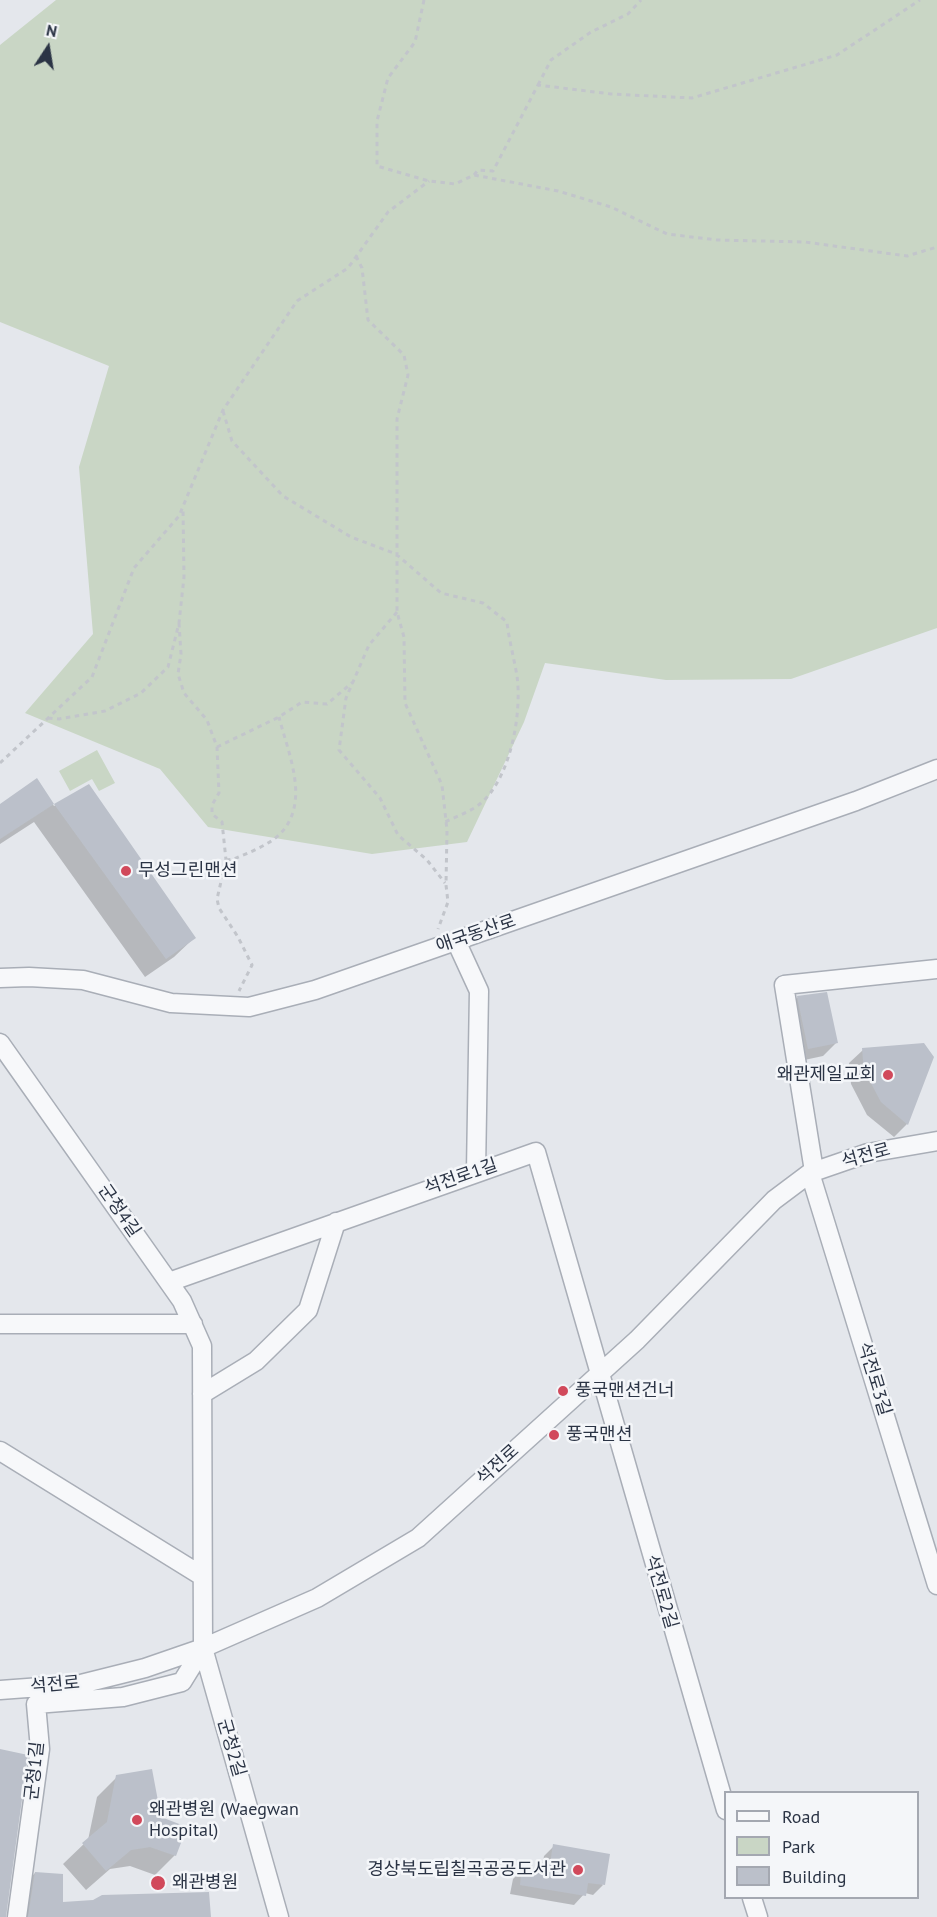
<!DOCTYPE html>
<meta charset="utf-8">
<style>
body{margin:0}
#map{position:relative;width:937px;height:1917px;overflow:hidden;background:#e4e7ec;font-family:"PT Sans",sans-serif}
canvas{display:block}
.legend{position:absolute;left:724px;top:1791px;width:195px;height:108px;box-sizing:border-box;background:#f4f6f9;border:2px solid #a4a8b1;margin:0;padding:8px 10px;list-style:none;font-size:18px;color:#2b3445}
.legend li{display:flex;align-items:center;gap:12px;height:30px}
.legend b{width:30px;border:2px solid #a4a8b1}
.north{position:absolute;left:18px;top:18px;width:60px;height:60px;-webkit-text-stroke:4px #f4f6f9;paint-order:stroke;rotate:12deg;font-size:16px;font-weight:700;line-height:24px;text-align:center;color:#2b3445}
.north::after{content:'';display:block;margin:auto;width:21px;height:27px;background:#2b3445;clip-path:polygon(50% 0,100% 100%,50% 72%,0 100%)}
</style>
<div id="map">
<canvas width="937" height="1917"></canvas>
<ul class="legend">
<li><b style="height:8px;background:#f7f8fa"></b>Road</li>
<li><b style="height:16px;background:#c9d6c5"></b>Park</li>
<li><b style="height:16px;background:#bbc0ca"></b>Building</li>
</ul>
<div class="north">N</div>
</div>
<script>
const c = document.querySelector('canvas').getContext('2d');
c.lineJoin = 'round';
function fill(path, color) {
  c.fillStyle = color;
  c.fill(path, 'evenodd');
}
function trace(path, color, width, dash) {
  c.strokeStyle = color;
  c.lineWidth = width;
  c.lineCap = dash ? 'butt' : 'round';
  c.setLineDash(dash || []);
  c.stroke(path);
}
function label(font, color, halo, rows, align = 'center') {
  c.font = font + ' "PT Sans","Noto Sans KR",sans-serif';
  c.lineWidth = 5;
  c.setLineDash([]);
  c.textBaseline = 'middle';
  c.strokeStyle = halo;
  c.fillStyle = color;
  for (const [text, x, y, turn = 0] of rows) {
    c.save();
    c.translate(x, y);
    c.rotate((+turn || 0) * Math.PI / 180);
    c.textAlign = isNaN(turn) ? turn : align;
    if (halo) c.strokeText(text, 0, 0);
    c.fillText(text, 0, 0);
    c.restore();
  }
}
const green = new Path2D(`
 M56,0H937V628L791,679L666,680L545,663L524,722L467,842L372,854L208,827L160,769L25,713L93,634L79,467L109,366L0,322V45Z
 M97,750L115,783L99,791L92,779L70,791L59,771Z`);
const shadow = new Path2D(`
 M37,780L54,806L89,786L194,938L174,957L145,977L34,822L0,844V806Z
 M798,997L836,1043L823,1056L795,1062L785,1011Z
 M863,1050L932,1057L907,1124L894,1137L867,1115L851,1084L849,1063Z
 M117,1777L160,1818L175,1855L155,1875L130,1866L110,1869L86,1890L63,1864L88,1840L97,1797Z
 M554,1846L603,1885L593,1895L585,1893L574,1905L510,1894L513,1879L523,1869L541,1872L544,1856Z
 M35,1873L62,1903L210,1917H17L22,1886Z`);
const building = new Path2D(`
 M37,778L54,804L0,839V804Z
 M89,784L196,938L166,959L54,804Z
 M827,992L838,1043L808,1049L797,996Z
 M924,1043L934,1057L908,1125L881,1102L864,1070L862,1048Z
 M0,1749L28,1755L6,1917H0Z
 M152,1769L161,1817L187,1827L176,1856L150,1847L131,1850L106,1871L82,1843L107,1822L116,1775Z
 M553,1844L610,1854L605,1885L588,1883L586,1896L520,1885L522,1867L549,1872Z
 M35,1872L63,1874V1902L93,1900L102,1895L209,1892L211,1917H28Z`);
const path = new Path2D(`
 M424,0L415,42L388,78L377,121V166L429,181L455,184L474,175L558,191L611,207L667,234L717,240L805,242L907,256L937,247
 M538,85L551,60L591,32L628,14L641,0
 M474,175L478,170L493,171L538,85L611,94L692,98L837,55L920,0
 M356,256L362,268L368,320L404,355L408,375L397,419V612L404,637L405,703L442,785L447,830L446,885L448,902L438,929
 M223,411L232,441L283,496L351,537L396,554L441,593L483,603L507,622C509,640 514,658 517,676C522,713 511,776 482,802C473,811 457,816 445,822
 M397,612L369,645L346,698L339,750L380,798L398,835L427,860L445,883
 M179,623L181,654L178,674L184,693L207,720L217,747L219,793L212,805V814L222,822L226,860L217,899L219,908L238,937L252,965L239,991
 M48,718L59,719L105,711L141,693L168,667L179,623L184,577L183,508
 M217,747L279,717L302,702L327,704L353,682
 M0,763L92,677L134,568L179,516L223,410L297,301L348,268L388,212L429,181
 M226,860L234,859C248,853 269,845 280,834C311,802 288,753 279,717`);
const minor = new Path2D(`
 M456,941L479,991L476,1171
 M0,978L29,977L83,980L171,1003L249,1007L315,990L856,801L937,769
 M0,1043L182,1301L202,1346L203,1648L279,1917
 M814,1171L784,985L937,969
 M810,1173L937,1585
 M169,1282L536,1152L726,1810
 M0,1324H193
 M202,1394L256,1361L308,1310L336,1222
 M0,1451L202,1576
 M0,1690L81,1684L145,1668L203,1648L317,1598L418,1538L637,1340L774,1200L810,1173L868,1153L937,1141
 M752,1898L758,1917
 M17,1917L40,1749L36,1704L123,1697L182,1682L203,1648`);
const markers = [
 [126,871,6,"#d1495b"],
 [888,1075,6,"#d1495b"],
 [563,1391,6,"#d1495b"],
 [554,1435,6,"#d1495b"],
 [137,1820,6,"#d1495b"],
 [578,1870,6,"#d1495b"],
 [158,1883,8,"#d1495b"]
];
const poiNames = [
 ["무성그린맨션",138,871],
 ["왜관제일교회",876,1075,"right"],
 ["풍국맨션건너",575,1391],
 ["풍국맨션",566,1435],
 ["왜관병원 (Waegwan",149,1810],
 ["Hospital)",149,1831],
 ["경상북도립칠곡공공도서관",566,1870,"right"],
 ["왜관병원",172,1883]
];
const streetNames = [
 ["애국동산로",476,934,-19],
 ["석전로",866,1156,-15],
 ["석전로1길",461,1177,-19],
 ["군청4길",119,1211,55],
 ["석전로3길",874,1379,73],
 ["석전로",498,1465,-42],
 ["석전로2길",661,1592,74],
 ["석전로",55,1685,-5],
 ["군청2길",231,1748,74],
 ["군청1길",35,1771,-84]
];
fill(green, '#c9d6c5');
fill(shadow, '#0003');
fill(building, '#bbc0ca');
trace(minor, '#a9aeb7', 21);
trace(path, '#c2c5cb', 3, [4.5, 4.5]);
trace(minor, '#f7f8fa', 18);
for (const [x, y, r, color] of markers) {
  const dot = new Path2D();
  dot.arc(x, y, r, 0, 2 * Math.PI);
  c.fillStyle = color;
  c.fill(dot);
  trace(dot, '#f4f6f9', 2);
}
label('18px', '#2b3445', '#f4f6f9', poiNames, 'left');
label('18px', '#2b3445', '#f4f6f9', streetNames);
</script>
